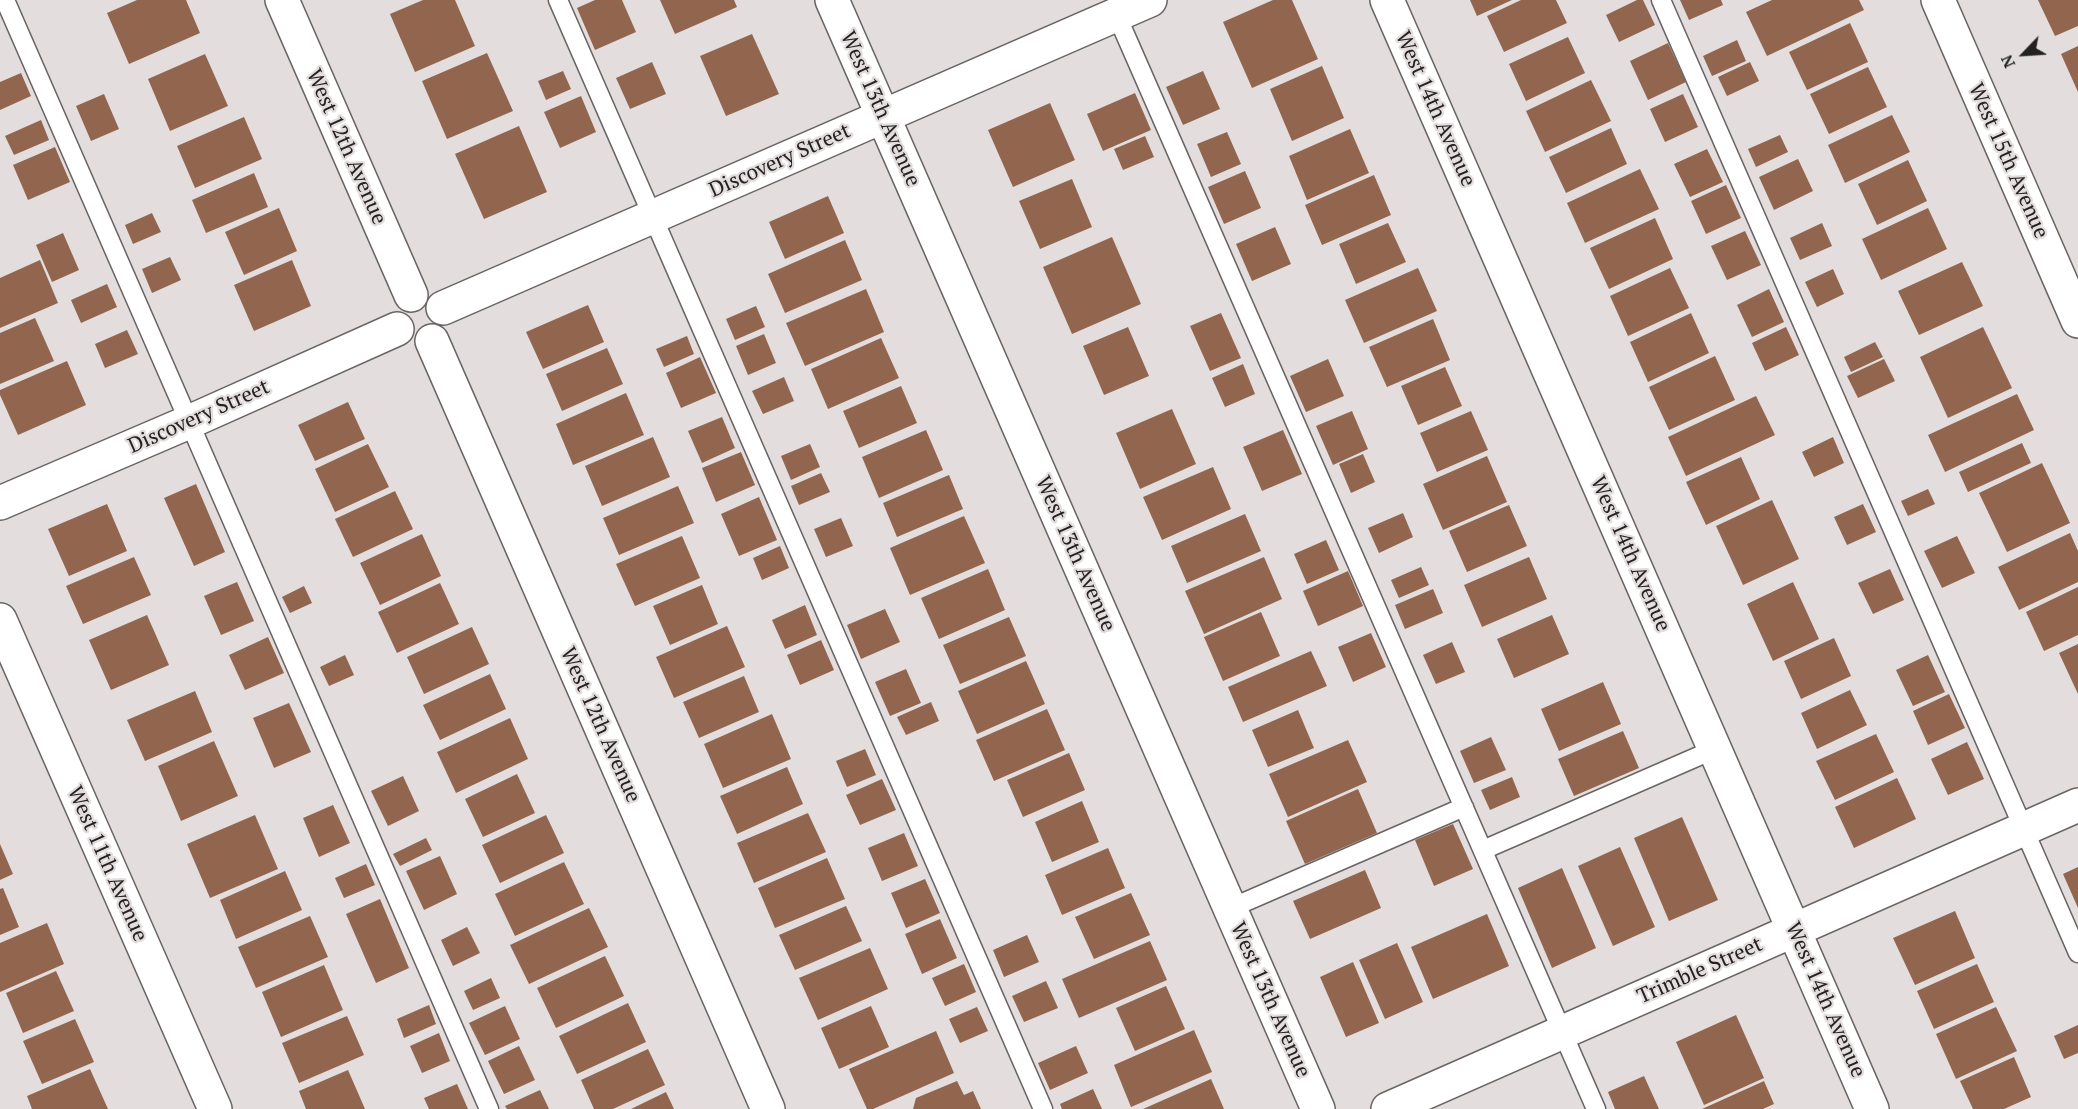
<!DOCTYPE html>
<style>
body{margin:0}
#map{position:relative;width:2078px;height:1109px;overflow:hidden;background:#e3dddd;font-family:"PT Serif",serif}
canvas{display:block}
.north{position:absolute;left:1994px;top:24px;width:60px;height:60px;-webkit-text-stroke:4px #e3dddd;paint-order:stroke;rotate:245deg;font-size:16px;font-weight:700;line-height:24px;text-align:center;color:#232121}
.north::after{content:'';display:block;margin:auto;width:21px;height:27px;background:#232121;clip-path:polygon(50% 0,100% 100%,50% 72%,0 100%)}
</style>
<div id="map">
<canvas width="2078" height="1109"></canvas>
<div class="north">N</div>
</div>
<script>
const c = document.querySelector('canvas').getContext('2d');
c.lineJoin = 'round';
function fill(path, color) {
  c.fillStyle = color;
  c.fill(path, 'evenodd');
}
function trace(path, color, width, dash) {
  c.strokeStyle = color;
  c.lineWidth = width;
  c.lineCap = dash ? 'butt' : 'round';
  c.setLineDash(dash || []);
  c.stroke(path);
}
function label(font, color, halo, rows, align = 'center') {
  c.font = font + ' "PT Serif",serif';
  c.lineWidth = 4.5;
  c.setLineDash([]);
  c.textBaseline = 'middle';
  c.strokeStyle = halo;
  c.fillStyle = color;
  for (const [text, x, y, turn = 0] of rows) {
    c.save();
    c.translate(x, y);
    c.rotate((+turn || 0) * Math.PI / 180);
    c.textAlign = isNaN(turn) ? turn : align;
    if (halo) c.strokeText(text, 0, 0);
    c.fillText(text, 0, 0);
    c.restore();
  }
}
const building = new Path2D(`
 M137,0H186L200,33L129,64L107,13Z
 M423,0H455L475,46L415,72L390,14Z
 M595,0H622L636,32L595,50L577,8Z
 M660,0H734L737,7L675,34Z
 M1273,0H1292L1318,59L1252,88L1223,22Z
 M1470,0H1512L1477,16Z
 M1521,0H1556L1567,23L1504,52L1487,16Z
 M1637,0H1643L1655,25L1619,42L1606,15Z
 M1680,0H1721L1723,5L1689,20Z
 M1772,0H1859L1864,10L1767,56L1746,12Z
 M2038,0H2078V26L2055,36Z
 M1850,23L1868,62L1807,90L1789,52Z
 M752,34L779,94L726,116L700,56Z
 M1568,37L1585,73L1526,101L1509,64Z
 M1737,40L1746,61L1712,76L1703,56Z
 M1668,43L1686,82L1648,100L1630,61Z
 M2078,46V92L2061,54Z
 M487,53L513,111L447,139L422,81Z
 M205,54L228,106L170,131L148,79Z
 M652,62L666,94L630,109L616,78Z
 M1750,62L1759,81L1727,96L1718,77Z
 M1322,66L1344,118L1292,141L1270,89Z
 M1868,67L1887,107L1829,134L1810,94Z
 M563,71L571,89L546,100L538,81Z
 M1203,71L1220,109L1183,125L1166,87Z
 M21,73L31,96L0,110V82Z
 M1591,80L1611,121L1545,152L1526,111Z
 M1135,93L1151,130L1103,151L1087,114Z
 M104,94L119,129L91,141L76,106Z
 M1683,94L1698,127L1665,142L1650,109Z
 M581,96L596,132L560,148L544,112Z
 M1050,103L1075,160L1013,187L988,130Z
 M1892,115L1910,152L1845,183L1828,145Z
 M244,117L262,159L195,188L177,146Z
 M41,120L49,140L14,155L5,136Z
 M519,126L547,192L484,219L455,154Z
 M1611,128L1627,164L1566,193L1549,157Z
 M1350,129L1369,173L1307,200L1289,156Z
 M1227,132L1241,164L1211,177L1197,144Z
 M1780,135L1788,152L1756,167L1748,149Z
 M1145,136L1154,157L1123,170L1114,149Z
 M55,147L70,182L28,200L13,165Z
 M1707,149L1723,182L1690,197L1674,164Z
 M1798,159L1813,191L1774,210L1759,177Z
 M1908,160L1927,201L1877,225L1858,184Z
 M1640,169L1659,209L1585,243L1567,203Z
 M1245,171L1261,208L1224,224L1208,187Z
 M254,173L268,207L206,233L192,200Z
 M1374,175L1391,215L1322,245L1305,205Z
 M1072,179L1092,227L1040,249L1019,201Z
 M1726,185L1741,218L1706,234L1691,201Z
 M828,196L844,233L785,259L769,222Z
 M279,208L297,251L244,275L225,232Z
 M1928,208L1947,249L1881,280L1862,239Z
 M152,213L161,232L133,244L125,225Z
 M1655,218L1673,259L1609,289L1590,248Z
 M1388,223L1406,262L1356,284L1339,244Z
 M1822,223L1832,246L1800,260L1790,238Z
 M1275,227L1291,264L1252,281L1236,244Z
 M1745,231L1761,265L1727,280L1711,246Z
 M63,233L79,270L52,282L36,245Z
 M1112,237L1141,304L1072,334L1043,267Z
 M845,240L862,280L785,313L768,274Z
 M170,257L181,280L152,293L142,269Z
 M40,260L58,303L0,328V278Z
 M292,260L311,306L254,331L234,285Z
 M1962,262L1983,306L1919,335L1898,291Z
 M1418,268L1437,311L1364,343L1345,300Z
 M1670,268L1689,308L1628,336L1610,296Z
 M1833,269L1844,294L1817,307L1805,282Z
 M107,284L117,307L81,323L71,300Z
 M866,289L884,332L805,366L786,323Z
 M1769,289L1784,322L1752,337L1737,305Z
 M588,305L604,342L543,369L526,332Z
 M756,306L765,327L735,340L726,319Z
 M1221,313L1241,358L1210,371L1190,326Z
 M1691,313L1709,353L1648,382L1630,342Z
 M35,318L54,361L0,384V333Z
 M1433,319L1450,360L1387,387L1369,347Z
 M1128,327L1149,376L1104,395L1083,346Z
 M1786,327L1799,355L1765,371L1752,343Z
 M1983,327L2012,388L1948,418L1920,357Z
 M127,330L138,354L105,368L95,344Z
 M764,334L776,363L748,375L736,346Z
 M687,336L694,354L664,367L656,349Z
 M881,338L899,378L828,409L811,369Z
 M1875,342L1883,357L1851,372L1844,357Z
 M607,348L623,384L562,411L546,374Z
 M1715,356L1735,400L1669,430L1649,387Z
 M700,357L716,393L681,408L666,373Z
 M1328,359L1344,396L1306,412L1290,376Z
 M1884,359L1895,381L1858,398L1847,376Z
 M67,361L86,405L18,435L0,395V390Z
 M1243,364L1255,394L1225,407L1212,378Z
 M1445,367L1462,406L1418,425L1401,386Z
 M784,377L794,401L763,414L752,391Z
 M901,386L917,423L859,448L843,411Z
 M626,393L644,435L573,465L556,424Z
 M2017,394L2034,430L1945,472L1928,435Z
 M1756,396L1775,435L1686,476L1668,437Z
 M348,402L365,439L315,461L298,425Z
 M1172,409L1196,464L1140,489L1116,433Z
 M1352,411L1368,449L1333,465L1316,426Z
 M1471,411L1488,450L1437,472L1420,433Z
 M722,417L735,448L702,463L688,431Z
 M926,430L943,470L879,498L862,457Z
 M1283,430L1302,474L1262,491L1243,447Z
 M653,437L670,477L602,506L585,466Z
 M1833,437L1844,463L1814,477L1802,452Z
 M2022,443L2031,463L1968,492L1959,472Z
 M368,444L389,487L335,512L315,469Z
 M810,444L820,467L791,480L781,456Z
 M741,452L755,485L716,502L702,468Z
 M1363,454L1375,482L1351,493L1339,464Z
 M1487,456L1507,502L1443,530L1423,484Z
 M1741,457L1760,499L1706,525L1686,482Z
 M2042,463L2070,523L2007,552L1979,493Z
 M1213,467L1231,509L1162,540L1143,497Z
 M821,473L830,492L799,505L791,486Z
 M949,475L963,509L897,537L883,503Z
 M196,484L225,552L194,566L164,498Z
 M678,486L694,523L619,555L603,518Z
 M1928,489L1935,504L1908,516L1901,501Z
 M395,491L413,529L353,557L335,519Z
 M759,497L777,540L739,556L721,514Z
 M1772,500L1799,559L1743,585L1716,526Z
 M107,504L127,551L69,576L48,529Z
 M1863,504L1876,532L1847,545L1834,517Z
 M1509,505L1527,546L1467,572L1449,531Z
 M1403,513L1413,537L1379,553L1368,528Z
 M1245,514L1261,551L1187,583L1171,546Z
 M964,516L985,563L910,595L890,548Z
 M841,518L853,546L826,557L814,529Z
 M2070,533L2078,551V582L2019,610L1998,567Z
 M422,534L441,576L380,605L360,563Z
 M682,536L700,578L635,606L616,564Z
 M1957,536L1975,573L1942,588L1924,551Z
 M1326,540L1339,570L1307,584L1294,554Z
 M780,546L789,568L762,580L753,558Z
 M134,557L151,595L83,624L66,586Z
 M1264,557L1282,599L1204,634L1185,591Z
 M1529,557L1547,599L1482,627L1464,585Z
 M1421,567L1429,585L1399,598L1391,580Z
 M988,569L1005,610L939,639L921,598Z
 M1890,569L1904,600L1873,614L1858,583Z
 M1348,571L1363,606L1318,626L1303,591Z
 M237,582L254,621L221,635L204,596Z
 M1793,582L1819,639L1773,661L1747,604Z
 M440,583L459,624L397,653L378,612Z
 M702,585L718,624L670,645L653,606Z
 M304,586L312,603L290,613L282,597Z
 M2078,587V635L2044,651L2026,612Z
 M1433,589L1443,613L1405,629L1395,605Z
 M805,605L817,635L785,649L772,620Z
 M885,609L900,642L861,659L847,625Z
 M1261,612L1280,656L1223,681L1204,637Z
 M147,615L169,665L111,690L89,640Z
 M1552,615L1569,654L1514,678L1497,639Z
 M1009,617L1026,656L960,684L943,645Z
 M727,626L745,667L674,698L656,657Z
 M472,627L489,664L424,694L407,657Z
 M1371,633L1386,667L1353,682L1338,647Z
 M268,637L284,673L245,690L229,655Z
 M1834,638L1851,676L1801,699L1784,661Z
 M821,640L834,670L800,685L787,655Z
 M1452,642L1465,672L1436,684L1423,655Z
 M2078,644V694L2059,653Z
 M1311,651L1327,686L1243,722L1228,687Z
 M345,655L354,675L329,686L320,667Z
 M1928,655L1945,692L1913,706L1896,670Z
 M1026,661L1045,704L977,734L958,691Z
 M906,669L921,703L890,716L875,682Z
 M490,674L506,709L440,740L423,705Z
 M744,676L759,712L699,738L683,702Z
 M1603,682L1621,724L1559,751L1541,709Z
 M1850,690L1867,725L1817,749L1801,713Z
 M195,691L212,732L145,761L127,720Z
 M1949,694L1965,728L1928,745L1913,711Z
 M931,702L939,721L906,735L897,717Z
 M289,703L311,752L274,768L253,718Z
 M1047,709L1065,750L994,781L976,740Z
 M1298,710L1314,748L1268,767L1252,730Z
 M772,714L791,759L723,788L704,744Z
 M510,718L528,759L456,793L437,752Z
 M1623,731L1639,768L1574,796L1558,759Z
 M1876,734L1894,772L1835,800L1816,761Z
 M1491,737L1506,770L1474,783L1460,751Z
 M1348,740L1367,782L1288,817L1269,774Z
 M214,741L238,796L181,821L158,766Z
 M1967,742L1984,779L1948,795L1931,759Z
 M865,749L876,775L847,787L836,761Z
 M1069,753L1085,790L1023,817L1007,780Z
 M787,767L803,804L737,834L720,796Z
 M517,774L535,813L483,837L465,799Z
 M403,776L419,811L388,826L371,791Z
 M1512,777L1520,797L1490,810L1481,790Z
 M1897,778L1916,819L1854,848L1835,807Z
 M882,779L896,810L860,825L846,795Z
 M1358,789L1377,833L1305,864L1286,821Z
 M1082,801L1099,842L1052,862L1035,822Z
 M333,805L350,843L319,857L303,818Z
 M808,813L826,852L754,883L737,843Z
 M255,815L278,869L210,898L187,844Z
 M546,815L564,853L500,883L482,845Z
 M1682,817L1718,900L1669,921L1634,838Z
 M1453,824L1473,869L1434,886L1415,840Z
 M904,833L918,866L882,881L868,848Z
 M426,838L432,850L400,866L393,854Z
 M0,844L13,874L0,880Z
 M1620,847L1655,927L1613,946L1578,866Z
 M1108,848L1125,888L1062,915L1045,875Z
 M440,856L457,894L424,910L406,871Z
 M827,858L845,899L775,928L758,888Z
 M564,862L584,904L515,936L495,894Z
 M366,864L375,885L344,898L335,878Z
 M2078,867V908L2063,874Z
 M1562,868L1596,948L1552,968L1518,888Z
 M1365,870L1381,908L1310,939L1293,901Z
 M285,871L302,910L236,939L220,900Z
 M925,879L940,913L906,928L891,893Z
 M3,888L19,927L0,935V889Z
 M1131,893L1150,935L1094,959L1075,917Z
 M380,899L409,968L376,983L346,914Z
 M846,906L862,941L795,970L779,935Z
 M589,908L608,947L529,984L510,945Z
 M1955,911L1975,958L1915,985L1893,938Z
 M1487,914L1509,966L1433,999L1411,947Z
 M310,916L328,957L256,988L238,947Z
 M940,919L957,958L922,974L905,934Z
 M47,923L64,964L0,992V943Z
 M467,927L480,953L453,966L441,940Z
 M1027,935L1039,962L1004,977L993,950Z
 M1150,941L1167,980L1079,1018L1062,979Z
 M1397,943L1423,1002L1385,1019L1359,960Z
 M870,948L888,989L818,1020L799,978Z
 M605,956L624,996L556,1028L537,988Z
 M1353,962L1379,1023L1346,1037L1320,977Z
 M964,964L976,992L945,1006L932,978Z
 M1977,964L1994,1002L1934,1029L1917,991Z
 M324,965L343,1010L281,1037L262,992Z
 M56,971L74,1011L23,1033L6,993Z
 M491,978L500,998L473,1010L464,991Z
 M1046,981L1058,1008L1024,1022L1012,996Z
 M1166,986L1185,1029L1135,1051L1116,1008Z
 M628,1003L646,1042L577,1074L559,1036Z
 M429,1005L436,1024L404,1038L397,1019Z
 M505,1006L520,1039L485,1055L469,1023Z
 M871,1006L889,1047L839,1069L821,1028Z
 M977,1007L988,1031L960,1043L949,1019Z
 M1996,1007L2017,1051L1956,1079L1936,1034Z
 M1736,1015L1764,1078L1704,1105L1676,1042Z
 M347,1016L364,1055L299,1083L282,1043Z
 M75,1019L94,1062L42,1084L23,1041Z
 M2078,1025V1053L2064,1059L2054,1036Z
 M1194,1030L1212,1072L1131,1107L1114,1065Z
 M936,1031L954,1073L873,1109H867L849,1069Z
 M439,1033L450,1061L422,1073L410,1046Z
 M519,1046L535,1080L504,1094L488,1061Z
 M1076,1046L1088,1073L1050,1090L1038,1063Z
 M648,1049L665,1085L613,1109H594L581,1080Z
 M2014,1057L2031,1097L2004,1109H1973L1960,1081Z
 M90,1069L108,1109H32L27,1096Z
 M348,1070L365,1109H306L299,1091Z
 M1644,1076L1659,1109H1615L1608,1092Z
 M1211,1079L1224,1109H1143Z
 M957,1081L964,1095L973,1091L981,1109H913L916,1098Z
 M1764,1081L1774,1104L1763,1109H1702Z
 M457,1084L468,1109H429L424,1098Z
 M1093,1089L1102,1109H1062L1060,1104Z
 M540,1090L549,1109H507L505,1106Z
 M666,1092L674,1109H631Z`);
const lane = new Path2D(`
 M5,0L489,1109
 M558,0L1043,1109
 M1661,0L2078,953
 M1114,9L1596,1109
 M1483,850L1715,749
 M1231,908L1464,807`);
const street = new Path2D(`
 M282,0L411,295
 M832,0L1318,1109
 M1387,0L1872,1109
 M1938,0L2078,321
 M443,308L1150,0
 M432,341L768,1109
 M0,503L189,422L397,329
 M0,620L215,1109
 M1388,1109L2078,805`);
const streetNames = [
 ["West 13th Avenue",880,109,66],
 ["West 14th Avenue",1435,109,66],
 ["West 12th Avenue",346,147,66],
 ["Discovery Street",780,161,-24],
 ["West 15th Avenue",2008,161,66],
 ["Discovery Street",199,417,-24],
 ["West 13th Avenue",1075,554,66],
 ["West 14th Avenue",1630,554,66],
 ["West 12th Avenue",600,725,66],
 ["West 11th Avenue",107,864,66],
 ["Trimble Street",1700,971,-24],
 ["West 13th Avenue",1270,1000,66],
 ["West 14th Avenue",1825,1000,66]
];
fill(building, '#91654e');
trace(lane, '#6a6464', 21);
trace(street, '#6a6464', 36);
trace(lane, '#fff', 18);
trace(street, '#fff', 33);
label('21px', '#232121', '#e3dddd', streetNames);
</script>
